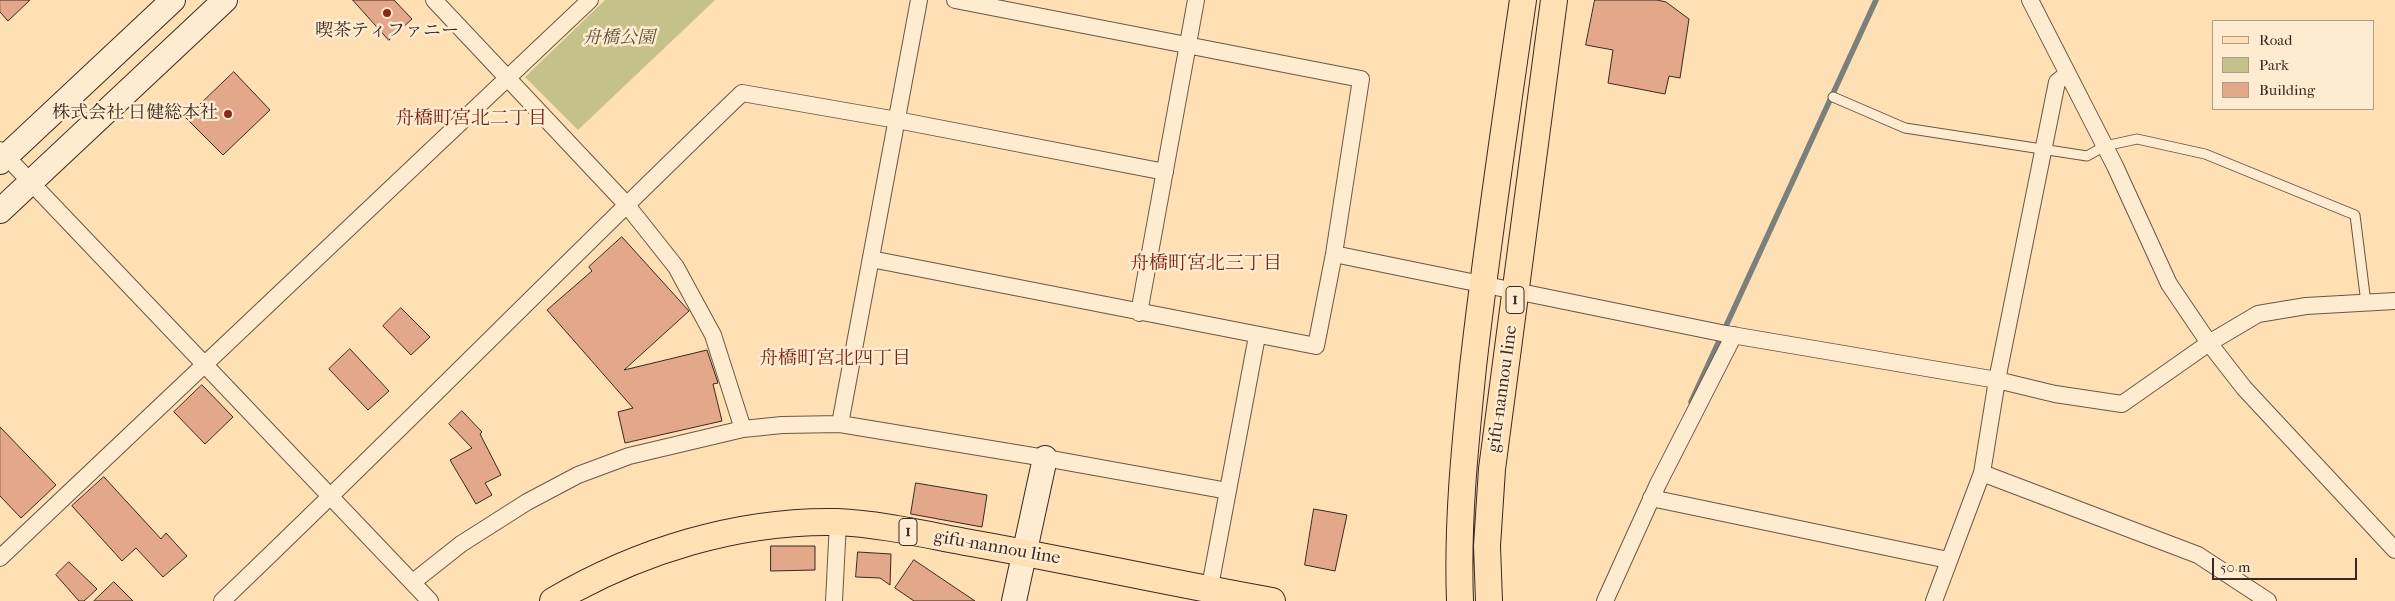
<!DOCTYPE html>
<meta charset="utf-8">
<style>
body{margin:0}
#map{position:relative;width:2395px;height:601px;overflow:hidden;background:#ffe0b5;font-family:"IM FELL French Canon",serif}
canvas{display:block}
.legend{position:absolute;left:2212px;top:20px;width:162px;height:90px;box-sizing:border-box;background:#ffebcf;border:1px solid #b09d89;margin:0;padding:6px 9px;list-style:none;font-size:15px;color:#3a2821}
.legend li{display:flex;align-items:center;gap:10px;height:25px}
.legend b{width:25px;border:1px solid #b09d89}
.scale{position:absolute;left:2212px;top:558px;width:145px;height:22px;box-sizing:border-box;border:2px solid #3a2821;border-top:0;padding-left:6px;font-size:15px;line-height:18px;white-space:nowrap;color:#3a2821;-webkit-text-stroke:4px #ffebcf;paint-order:stroke}
</style>
<div id="map">
<canvas width="2395" height="601"></canvas>
<ul class="legend">
<li><b style="height:6px;background:#ffe0b5"></b>Road</li>
<li><b style="height:14px;background:#c4c18b"></b>Park</li>
<li><b style="height:14px;background:#e3a78a"></b>Building</li>
</ul>
<div class="scale">50 m</div>
</div>
<script>
const c = document.querySelector('canvas').getContext('2d');
c.lineJoin = 'round';
function fill(path, color) {
  c.fillStyle = color;
  c.fill(path, 'evenodd');
}
function trace(path, color, width, dash) {
  c.strokeStyle = color;
  c.lineWidth = width;
  c.lineCap = dash ? 'butt' : 'round';
  c.setLineDash(dash || []);
  c.stroke(path);
}
function label(font, color, halo, rows, align = 'center') {
  c.font = font + ' "IM FELL French Canon","Noto Serif JP",serif';
  c.lineWidth = 5;
  c.setLineDash([]);
  c.textBaseline = 'middle';
  c.strokeStyle = halo;
  c.fillStyle = color;
  for (const [text, x, y, turn = 0] of rows) {
    c.save();
    c.translate(x, y);
    c.rotate((+turn || 0) * Math.PI / 180);
    c.textAlign = isNaN(turn) ? turn : align;
    if (halo) c.strokeText(text, 0, 0);
    c.fillText(text, 0, 0);
    c.restore();
  }
}
const green = new Path2D(`
 M605,0H715L578,130L525,77Z`);
const stream = new Path2D(`
 M1691,402L1876,0`);
const building = new Path2D(`
 M0,0H30L8,21L0,12Z
 M353,0H394L412,19L389,40Z
 M1595,0H1657L1666,2L1689,19L1680,78L1669,76L1665,94L1608,83L1613,50L1586,45Z
 M234,72L270,110L223,155L186,118Z
 M622,237L689,311L624,370L707,350L718,383L713,384L722,421L625,443L618,412L633,408L547,310L592,271L589,267Z
 M401,308L430,337L411,355L383,326Z
 M350,349L389,391L368,410L329,369Z
 M202,385L233,417L205,444L174,412Z
 M462,411L482,432L480,434L501,475L485,483L492,495L476,504L450,460L472,448L449,424Z
 M0,427L56,485L21,518L0,496Z
 M104,477L161,539L166,533L187,556L163,577L136,548L122,561L72,506Z
 M916,483L987,495L982,527L911,514Z
 M1314,509L1347,515L1335,571L1305,565Z
 M771,546H815V570L771,571Z
 M858,552L891,554L890,585L880,578L856,577Z
 M914,560L975,601H914L895,588Z
 M69,562L97,589L84,601H79L56,575Z
 M114,582L133,601H94Z`);
const lane = new Path2D(`
 M1833,97L1905,128L2087,156L2105,146L2137,139L2205,154L2355,215L2366,303`);
const street = new Path2D(`
 M434,0L626,204L676,267L713,335L743,429
 M2030,0L2115,166L2169,284L2209,343L2244,388L2395,550
 M0,150L430,601
 M1334,254L1726,334L1997,380L2055,394L2122,404L2209,343L2258,314L2306,306L2395,301
 M871,259L1316,346L1334,254L1361,79L955,0
 M1139,313L1196,0
 M840,424L919,0
 M1982,473L2198,555L2268,601
 M1651,498L1948,560
 M0,558L590,0
 M413,582L461,544L527,502L578,475L629,456L743,429L782,425L840,424L1045,458L1228,491
 M1208,597L1257,336
 M222,601C397,434 567,261 742,93L897,120L1165,172
 M834,601L838,522
 M1605,601L1658,484L1734,335
 M1934,601L1982,473L1997,380L2057,82L2067,74`);
const secondary = new Path2D(`
 M0,162L173,0
 M0,211L225,0
 M1014,601L1045,458`);
const primary = new Path2D(`
 M553,601C638,551 738,520 837,522C882,524 927,535 971,543C1072,561 1171,583 1272,601
 M1460,601C1457,522 1465,445 1473,367C1487,244 1505,122 1523,0
 M1489,601L1487,546L1492,469L1554,0`);
const markers = [
 [387,13,5,"#8f2418"],
 [228,114,5,"#8f2418"]
];
const shields = [
 [1515,300,18],
 [908,532,18]
];
const shieldNames = [
 ["1",1515,300],
 ["1",908,532]
];
const poiNames = [
 ["喫茶ティファニー",387,32],
 ["株式会社 日健総本社",218,114,"right"]
];
const parkNames = [
 ["舟橋公園",619,39]
];
const streetNames = [
 ["gifu-nannou line",1503,389,-82],
 ["gifu-nannou line",997,548,10]
];
const neighbourhoodNames = [
 ["舟橋町宮北二丁目",471,119],
 ["舟橋町宮北三丁目",1206,264],
 ["舟橋町宮北四丁目",835,359]
];
fill(green, '#c4c18b');
trace(stream, '#7a807c', 5.5);
fill(building, '#e3a78a');
trace(building, '#3a2821', 1);
trace(lane, '#6b5646', 11);
trace(street, '#6b5646', 18);
trace(secondary, '#3a2821', 26);
trace(primary, '#3a2821', 28);
trace(lane, '#ffebcf', 9);
trace(street, '#ffebcf', 16);
trace(secondary, '#ffebcf', 24);
trace(primary, '#ffe0b5', 26);
for (const [x, y, r, color] of markers) {
  const dot = new Path2D();
  dot.arc(x, y, r, 0, 2 * Math.PI);
  c.fillStyle = color;
  c.fill(dot);
  trace(dot, '#ffebcf', 2);
}
for (const [x, y, w] of shields) {
  const box = new Path2D();
  box.roundRect(x - w / 2, y - 13.5, w, 27, 4);
  c.fillStyle = '#ffebcf';
  c.fill(box);
  trace(box, '#3a2821', 1);
}
label('bold 16px', '#3a2821', null, shieldNames);
label('18px', '#3a2821', '#ffebcf', poiNames);
label('italic 18px', '#5c4e3c', '#ffebcf', parkNames);
label('18px', '#3a2821', '#ffebcf', streetNames);
label('19px', '#7a1f14', '#ffebcf', neighbourhoodNames);
</script>
